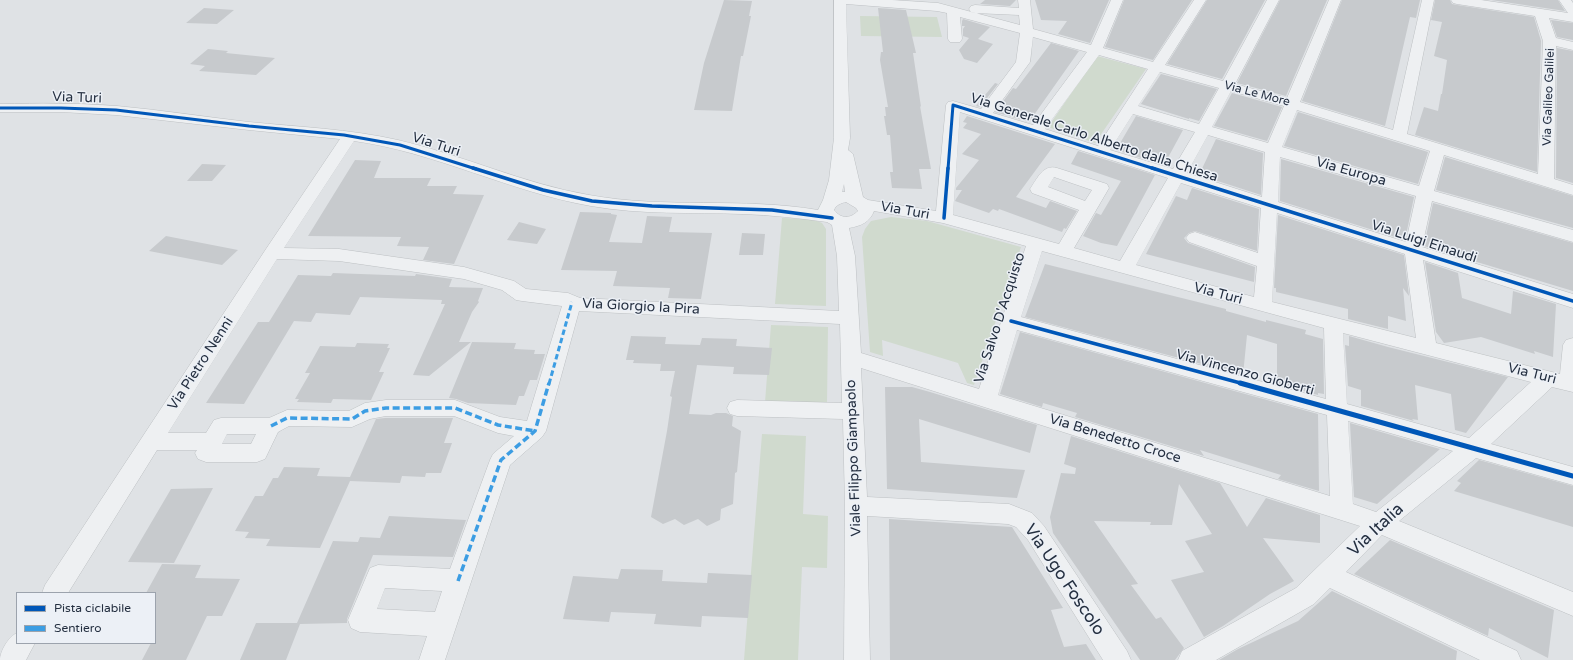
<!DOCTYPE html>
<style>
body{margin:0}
#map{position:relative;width:1573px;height:660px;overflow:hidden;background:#dfe2e5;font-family:"Varela Round",sans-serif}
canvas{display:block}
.legend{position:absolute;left:16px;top:592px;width:140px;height:52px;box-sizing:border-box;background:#ecf0f6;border:1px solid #9ca3ad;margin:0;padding:5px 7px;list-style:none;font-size:12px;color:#242f40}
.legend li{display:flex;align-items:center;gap:8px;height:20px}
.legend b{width:20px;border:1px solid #9ca3ad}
</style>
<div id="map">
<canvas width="1573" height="660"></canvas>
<ul class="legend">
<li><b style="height:5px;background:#0057b8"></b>Pista ciclabile</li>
<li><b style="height:5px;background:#3c9de3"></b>Sentiero</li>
</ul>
</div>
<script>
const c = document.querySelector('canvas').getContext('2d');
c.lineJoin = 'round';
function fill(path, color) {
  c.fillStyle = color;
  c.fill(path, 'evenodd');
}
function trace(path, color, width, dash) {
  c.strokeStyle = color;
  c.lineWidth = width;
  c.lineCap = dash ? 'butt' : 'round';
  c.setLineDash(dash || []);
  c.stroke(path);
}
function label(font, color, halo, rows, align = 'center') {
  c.font = font + ' "Varela Round",sans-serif';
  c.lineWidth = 3;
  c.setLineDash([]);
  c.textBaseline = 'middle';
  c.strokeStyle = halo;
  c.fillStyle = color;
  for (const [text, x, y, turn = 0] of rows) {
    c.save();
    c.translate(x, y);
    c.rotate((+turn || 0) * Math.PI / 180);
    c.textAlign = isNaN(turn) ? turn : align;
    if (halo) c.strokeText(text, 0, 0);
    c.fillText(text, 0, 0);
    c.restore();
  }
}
const green = new Path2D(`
 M860,16L937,17L942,37L861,36Z
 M1097,56L1146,69L1095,143L1048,127Z
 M891,217L927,221L1021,247L974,385L967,383L958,363L882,340L883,356L870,352L862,237L865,229L871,221Z
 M782,218L812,219L822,223L826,229V306L775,304Z
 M771,325L828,327L827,404L765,402Z
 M762,434L806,436L803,514L828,516L827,568L802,567L798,660H744Z`);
const building = new Path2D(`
 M724,0L752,1L749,16H751L743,56H741L732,111L694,110L704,63Z
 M985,0H1016L1010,6L980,4Z
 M1035,0H1109L1090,43L1058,34L1067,21L1041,20Z
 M1124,0H1192L1153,60L1105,47Z
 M1207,0H1265L1222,79L1167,64Z
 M1280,0H1327L1286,96L1237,83Z
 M1342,0H1420L1416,18L1410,17L1385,126L1302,101Z
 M1435,0H1450L1452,4L1457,5L1534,17L1541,41L1537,172L1415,135L1424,107L1438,111L1441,94H1442L1447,60L1434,56L1442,22L1431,20Z
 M1491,0H1558L1565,11Z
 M204,8L234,10L217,24L186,23Z
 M878,8L906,10L916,53H913L921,107L920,106L931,169H919L922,189L892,188L890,172H893L890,135H887L884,116H886L885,107H888L880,60L881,52H883Z
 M963,19L990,27L978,39L993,44L977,63L964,59L959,50L969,38L963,36V29L965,26H962V21Z
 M1551,20L1573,23V40L1557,37Z
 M1051,43L1079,51L1029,122L995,112L1013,88L1016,89Z
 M1557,48L1573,51V183L1556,178Z
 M208,49L228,51L226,53L275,58L256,75L199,71L205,66L190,64Z
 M1161,74L1217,89L1199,121L1189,118V119L1141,104Z
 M995,83L998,84L980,107L976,106Z
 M1232,93L1282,107L1267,141L1214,126Z
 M1298,112L1428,152L1418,184L1284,146Z
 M967,116L1055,144L1016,197L1046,208L1050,201L1077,211L1066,229L1064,228L1062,232L999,209L998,211L993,209L989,213L955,201L956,199L962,190H956V188L979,160L962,154L981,134L963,128L967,123L963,122Z
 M1136,116L1183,130L1164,165L1116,150Z
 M1216,139L1263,153L1261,195L1199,175Z
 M1078,151L1155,175L1117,246L1101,243L1083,236L1096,213L1101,215L1121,181L1071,164Z
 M1445,157L1573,196V228L1436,190Z
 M1281,159L1414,197L1405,240L1280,201Z
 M355,160L381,161L374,178H431L427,186H457L453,194L484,195L454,264L423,260L429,247L397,246L401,237L308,236Z
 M202,164L226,165L212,181H187Z
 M1192,188L1259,209L1257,251L1195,231L1189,233L1184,238L1188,243L1255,267L1254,282L1146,254L1176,196L1187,200Z
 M1433,203L1573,243V291L1424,246Z
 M580,212L611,213V214L617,215L609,242L642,243L647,216L672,217L669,232L712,233L701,299L668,298L670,288L613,286L617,271L561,270Z
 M1278,215L1404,255L1409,296L1403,288L1406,321L1388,316V329L1348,319V309L1276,292V288H1274Z
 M519,222L546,229L537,244L507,240Z
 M742,233L765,234L763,255H739Z
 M166,236L238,250L222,265L149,251Z
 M1425,262L1458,273L1462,298L1511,314L1513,291L1556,304L1553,357L1534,351L1535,354L1481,337L1444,343L1436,332Z
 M1045,264L1226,309V311L1266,322V320L1306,330L1305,334L1323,339L1324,394L1318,393V395L1277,384V344L1247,335L1243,375L1025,317Z
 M333,273L415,276L416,274L452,279L449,287L483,288L478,301L479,302L472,312L459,342H471L429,376L413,375L445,304H441L442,300L360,297L350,315L316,313L311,322L294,321L244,404L206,403L258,322H269L298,275L331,276Z
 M1020,332L1318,414L1319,491L1278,479L1281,475L1200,450L1204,456L1075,417L1077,413L1043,403L1042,407L1000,394Z
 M631,336L666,337L665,344L700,345L702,338L737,339L736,346L772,348L769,375L733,374L734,367L697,365L689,414L711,415L716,413H726L733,416L732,426L741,431L737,472L735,473L733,504L721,509L720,520L707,526L698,519L684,525L675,519L663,524L651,517L667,431L672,397L670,396L675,371H660L661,364L633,363L634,360H626Z
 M1349,336L1388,347L1508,377L1466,433L1455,430L1451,394L1415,385L1418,420L1412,419L1414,421L1361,406V390L1348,386L1345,345L1349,346Z
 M472,342L516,343L514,349L535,350L534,354H545L537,380H530L524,396H519L516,405L468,403L456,399L449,398Z
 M357,343L389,344L387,348H390L379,372H384L371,400L333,399L331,403L297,402L299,399H295L310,373H305L320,346L355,347Z
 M885,387H912L930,392L1037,425L1030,453L919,419L921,462L1025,470L1017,498L887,489Z
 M385,418H453L444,443H452L441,473H426L425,477L402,476L400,483L350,481L320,548L266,546L270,539L245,538L249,532L235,531L255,496H263L273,478H278L284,467L320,468L317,476L350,477L376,419Z
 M1350,423L1419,443L1440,449L1377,504L1354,497Z
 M1071,436L1220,483L1247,527L1266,498L1320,515V543L1263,538L1294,581L1270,594L1223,626L1204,637L1171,580L1204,572L1185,541L1212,534L1179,484L1172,525H1150L1151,522L1094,521L1138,584L1131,585L1156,619L1161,617L1184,648L1175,660H1140L1053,533L1050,517L1061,473L1075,474L1076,468L1064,464Z
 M1479,460L1573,486V527L1454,491L1461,483L1457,481Z
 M213,488L174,563L128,562L171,489Z
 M389,516L466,520L453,557L373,555L347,619V623L300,624L286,660H240L256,623H297L333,541L358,542L360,537L380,538Z
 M889,519L1012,527L1063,608L1051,610L1064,647L1086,644L1096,660H890Z
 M1390,540L1554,610L1548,658L1489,628L1488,636L1354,574Z
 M162,564L201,565L195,578L240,579L222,616H207L186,660H142L151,643H155V593H146Z
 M621,569L663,570L662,581L707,583L708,573L752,575L748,618L702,616L701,627L654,624L656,614L611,612L609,622L563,619L573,576L618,579Z
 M1332,591L1457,651L1456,660H1219L1238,649L1298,621Z`);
const minor = new Path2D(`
 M834,0H892L938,3L1020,25L1019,15L975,13L971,12L969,9L971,6L975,5L1019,8L1018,0H1030L1033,29L1091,45L1111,0H1123L1103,48L1153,62L1194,0H1206L1165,65L1223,81L1267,0H1279L1235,84L1287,98L1329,0H1341L1300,102L1393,130L1422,0H1434L1407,134L1538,174L1543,41L1535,16L1457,4L1453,3L1451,0H1481L1568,13L1559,0H1571L1573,3V22L1549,18L1556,38L1573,42V50L1556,46L1554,179L1573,185V195L1444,155L1434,191L1573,230V242L1432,201L1422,247L1573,294V308L1423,260L1436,343L1560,374L1563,345L1566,340L1573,338V392L1552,387L1491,444L1573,467V485L1476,458L1399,521L1573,592V616L1382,535L1346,572L1517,651L1521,660H1480L1330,588L1314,604L1216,660H1178L1182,651L1296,588L1360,526L861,368L867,497L1009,504L1032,513L1044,526L1127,651L1131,660H1103L1028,540L1016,527L1008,524L867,516L870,660H844L845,506L843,419L737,416L730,414L727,408L730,402L737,400L842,403L840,324L579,311L546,431L542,437L510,465L445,660H419L427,636L360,632L351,628L348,620L370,568L378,565L450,569L490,460L493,454L514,436L498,433L454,416H386L370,419L352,427L289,426L278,432L265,459L257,462H206L198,459L195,453L197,450H157L68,593H42L45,585L266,249L340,139L249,130L116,115L61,112H0V104C39,103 78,103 117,106C161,110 205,117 249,122C299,127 349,129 398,140C463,155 524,184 589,195C665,209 742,197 818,210L823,200L829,180L834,138ZM846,4L937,11L947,13L948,39L950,42H960L962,39L960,17L1020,33L1016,62L981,109L953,101L948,102L946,105L936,211L868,200L863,197L853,154L848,150L850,138ZM1033,37L1087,52L1033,125L993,113L1030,62ZM1099,55L1148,69L1098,146L1045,129ZM1160,72L1219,88L1199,124L1138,106ZM1231,91L1284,106L1268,143L1212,127ZM1297,110L1430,151L1419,186L1282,147ZM960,112L1168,178L1120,261L1074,248L1109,188L1107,184L1057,168C1043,164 1037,179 1030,189L1032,193L1079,210L1059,244L953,215ZM1133,114L1195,132L1173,169L1110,150ZM1208,135L1265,152L1262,197L1187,173ZM354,141C435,152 510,192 591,206C641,215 692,212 742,214C771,215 799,218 827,222L832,225L837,256L839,311L580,298L568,293L526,289L514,281L464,267L339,249L284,248ZM1280,157L1416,196L1406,242L1278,202ZM1054,177L1092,190L1085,201L1048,187ZM1181,183L1261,208L1258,253L1195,232L1189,234L1186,238L1189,242L1257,266L1254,297L1136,265ZM844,184L845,192H842ZM846,202L856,208L858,211C850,219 841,219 834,210C836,205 841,203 846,202ZM874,211L943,223L1026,246L979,389L861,353L855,256L849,228C861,226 870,222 874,211ZM1277,213L1405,254L1416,338L1272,302ZM1042,251L1324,328L1326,399L1021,317ZM277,259L339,261L464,279L502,290L516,300L522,301L562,306L527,421L500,417L455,400H386L365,403L349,411L287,410L269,418H221L214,420L206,433H168ZM1017,330L1327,415L1330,496L998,395ZM1343,333L1531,382L1469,438L1347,404ZM1348,421L1453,451L1376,512L1353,504ZM227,434H256L251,444H222ZM385,588L442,591L435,612L377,609Z
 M17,633V643H35L26,660H0C0,651 9,636 17,633Z`);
const quietFar1 = new Path2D(`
 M549,384L572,302`);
const quiet = new Path2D(`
 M271,426L287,418L352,419L365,411L386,408H455L498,425L535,431
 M458,581L501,460L535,431L549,383`);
const cyclewayFar2 = new Path2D(`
 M0,108H61L116,110L249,126L344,135L400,145L476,169
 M948,169L953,105L1155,169`);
const cyclewayFar1 = new Path2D(`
 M473,168L543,190L592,201L652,206L772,210L832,218
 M1152,168L1573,301
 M944,218L948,168
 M1011,321L1244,384`);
const cycleway = new Path2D(`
 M1240,383L1573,476`);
const farStreetnames = [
 ["Via Le More",1257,94,15],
 ["Via Galileo Galilei",1549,97,-88]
];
const streetNames = [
 ["Via Turi",77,98,2],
 ["Via Generale Carlo Alberto dalla Chiesa",1094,138,18],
 ["Via Turi",436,145,18],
 ["Via Europa",1351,172,16],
 ["Via Turi",905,211,10],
 ["Via Luigi Einaudi",1424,242,18],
 ["Via Turi",1218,294,15],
 ["Via Giorgio la Pira",641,307,3],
 ["Via Salvo D'Acquisto",1000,318,-72],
 ["Via Pietro Nenni",201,364,-57],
 ["Via Vincenzo Gioberti",1245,373,15],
 ["Via Turi",1532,374,14],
 ["Via Benedetto Croce",1115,439,17],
 ["Viale Filippo Giampaolo",854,458,-92]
];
const nearStreetnames = [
 ["Via Italia",1376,530,-43],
 ["Via Ugo Foscolo",1064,580,56]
];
fill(green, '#d0dace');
fill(building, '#c7cacd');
trace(minor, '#bdc0c3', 1);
fill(minor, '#eef0f2');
trace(quietFar1, '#3c9de3', 3, [5.5, 3]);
trace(quiet, '#3c9de3', 3.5, [7, 3.5]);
trace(cyclewayFar2, '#0057b8', 3);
trace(cyclewayFar1, '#0057b8', 3.5);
trace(cycleway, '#0057b8', 5);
label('12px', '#242f40', '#ecf0f6', farStreetnames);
label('14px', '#242f40', '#ecf0f6', streetNames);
label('17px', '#242f40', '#ecf0f6', nearStreetnames);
</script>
